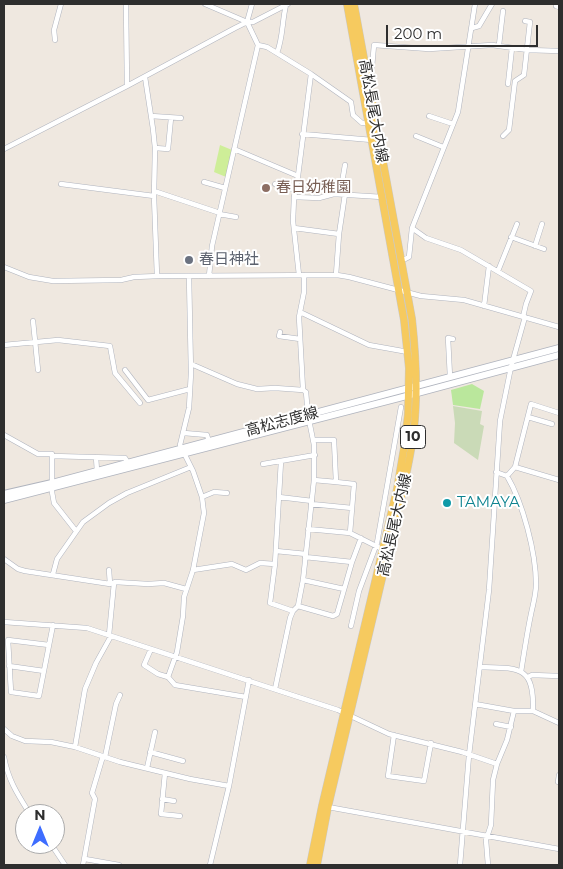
<!DOCTYPE html>
<meta charset="utf-8">
<style>
body{margin:0}
#map{position:relative;width:563px;height:869px;overflow:hidden;background:#efe8e0;font-family:Montserrat,sans-serif}
canvas{display:block}
.frame{position:absolute;inset:0;border:5px solid #2e2e2e;pointer-events:none}
.north{position:absolute;left:15px;top:804px;width:50px;height:50px;box-sizing:border-box;background:#fff;border:1px solid #ababab;border-radius:50%;rotate:0deg;font-size:14px;font-weight:700;line-height:20px;text-align:center;color:#2e2e2e}
.north::after{content:'';display:block;margin:auto;width:18px;height:22px;background:#3e6dff;clip-path:polygon(50% 0,100% 100%,50% 72%,0 100%)}
.scale{position:absolute;left:386px;top:25px;width:152px;height:22px;box-sizing:border-box;border:2px solid #2e2e2e;border-top:0;padding-left:6px;font-size:15px;line-height:18px;white-space:nowrap;color:#2e2e2e;-webkit-text-stroke:4px #fff;paint-order:stroke}
</style>
<div id="map">
<canvas width="563" height="869"></canvas>
<div class="frame"></div>
<div class="north">N</div>
<div class="scale">200 m</div>
</div>
<script>
const c = document.querySelector('canvas').getContext('2d');
c.lineJoin = 'round';
function fill(path, color) {
  c.fillStyle = color;
  c.fill(path, 'evenodd');
}
function trace(path, color, width, dash) {
  c.strokeStyle = color;
  c.lineWidth = width;
  c.lineCap = dash ? 'butt' : 'round';
  c.setLineDash(dash || []);
  c.stroke(path);
}
function label(font, color, halo, rows, align = 'center') {
  c.font = font + ' Montserrat,"Noto Sans JP",sans-serif';
  c.lineWidth = 4;
  c.setLineDash([]);
  c.textBaseline = 'middle';
  c.strokeStyle = halo;
  c.fillStyle = color;
  for (const [text, x, y, turn = 0] of rows) {
    c.save();
    c.translate(x, y);
    c.rotate((+turn || 0) * Math.PI / 180);
    c.textAlign = isNaN(turn) ? turn : align;
    if (halo) c.strokeText(text, 0, 0);
    c.fillText(text, 0, 0);
    c.restore();
  }
}
const green = new Path2D(`
 M472,384L484,391L480,409L453,405L451,390Z`);
const cemetery = new Path2D(`
 M453,406L482,411L480,424L484,426L478,460L454,443L455,423Z`);
const pitch = new Path2D(`
 M220,145L232,150L226,177L214,172Z`);
const minor = new Path2D(`
 M126,4L127,86
 M205,4L247,22
 M252,4L247,22L258,45L267,47L311,74L298,176
 M556,6L559,7
 M472,28L479,26L492,4
 M55,40L54,30L61,4
 M499,45L503,11
 M277,53C283,38 282,21 286,5
 M366,68L372,67L374,45L429,49L492,45L528,50L559,51
 M311,74L351,102L353,115L362,123H369
 M145,77L153,129L155,148L154,196L157,276
 M508,84L512,48
 M151,116L181,118
 M429,116L453,124
 M302,134L372,140
 M416,136L443,147
 M503,136L509,130L515,81L524,75L530,22L525,21
 M155,148L168,149L171,118
 M4,149L127,86L235,28L247,22H253L288,4
 M234,149L298,176L294,197
 M204,182L225,188
 M61,184L154,196
 M275,184L295,190
 M154,191L220,213
 M340,194L345,165
 M219,214L236,217
 M294,228L339,234
 M412,228L426,238L461,250L531,291L526,304L523,317
 M511,237L544,249
 M535,246L542,224
 M401,261L409,257L412,228L458,112L475,4
 M4,267L29,277L53,281L121,280L134,277L159,276L337,275L349,277L421,296L464,300L559,327
 M498,271L517,224
 M299,275L293,221L294,197L319,198L334,194L382,197
 M336,275L339,234L345,194
 M209,276L212,246L258,45
 M484,306L489,266
 M300,312L369,345L408,352
 M33,321L38,370
 M280,332L279,336L300,339
 M4,345L58,340L110,346L115,373L140,403
 M191,364L237,384L257,389L275,388L303,390L306,392L308,415L314,445V480L303,580L298,606L293,611L290,618L275,689
 M125,370L148,400L190,389
 M450,377L448,338L453,339
 M303,390L299,317L304,292V275
 M528,417L552,424
 M184,433L207,435L209,442
 M4,435L38,454H52V492L54,503L76,531
 M313,440H334L336,482L314,480
 M52,456L125,458L128,463
 M96,457L97,471
 M281,461L275,564L270,603L293,611
 M263,464L315,455
 M515,467L531,404L559,413
 M496,472L507,476L515,467L559,480
 M507,476C523,503 536,553 536,584C536,595 533,604 531,614C527,633 524,653 521,672
 M202,497L214,492L227,493
 M279,497L312,501
 M311,504L352,508
 M308,529L350,533L354,484L336,482
 M350,533L384,550
 M276,551L306,554
 M305,557L352,562L361,538
 M4,559L18,569L25,571L110,584L115,582L148,584L164,583L186,589
 M109,570L110,584
 M193,570L232,564L246,570L260,563L275,564
 M53,574L57,559L83,522L109,503L127,493L191,467
 M303,580L344,589
 M298,606L333,616L337,614L352,562
 M4,622L87,628L338,710L389,734L462,752L497,764L493,780L491,825L486,840L488,865
 M351,626L359,591L377,543L401,407
 M109,635L114,583
 M49,645L8,640L11,692L39,696L53,625
 M151,649L144,665L158,674L168,677L175,685L246,697
 M9,666L44,671
 M480,667C520,668 534,666 533,711
 M168,677L177,652L183,616L184,597L193,570L204,513L202,497L193,471L180,445L189,408L191,373L189,276
 M528,677L532,675L559,676
 M475,704L514,711H533L559,723
 M496,724L511,727
 M4,729L12,736L25,741L51,742L75,747L120,762L190,779L229,786
 M394,735L388,776L424,781L431,743
 M75,747L85,689L96,663L111,636
 M150,752L183,761
 M4,757C8,780 18,795 30,814
 M105,757L116,704L120,695
 M497,764L507,740L514,711
 M147,768L155,732
 M165,773L161,814L180,816
 M558,782L559,775
 M162,799L174,801
 M328,807L559,849
 M51,844L65,865
 M85,859L119,865
 M83,865L95,799L92,793L103,756
 M210,865L229,786L249,680
 M460,865L469,755L489,590L500,421L511,367L525,317`);
const secondary = new Path2D(`
 M4,494L52,483L559,348
 M4,500L399,398L559,355`);
const primary = new Path2D(`
 M310,865L322,806L397,489L404,448L408,415L409,368L404,320L347,4
 M317,865L328,807L403,490C407,470 412,450 414,429C418,392 416,356 412,319L354,4`);
const markers = [
 [266,188,5,"#8d6e63"],
 [189,260,5,"#6b7280"],
 [447,503,5,"#0f9aa8"]
];
const shields = [
 [413,437,25]
];
const shieldNames = [
 ["10",413,437]
];
const streetNames = [
 ["高松長尾大内線",373,111,80],
 ["高松志度線",282,422,-15],
 ["高松長尾大内線",395,525,-77]
];
const educationNames = [
 ["春日幼稚園",276,188]
];
const worshipNames = [
 ["春日神社",199,260]
];
const cultureNames = [
 ["TAMAYA",457,503]
];
fill(green, '#bae79c');
fill(cemetery, '#cadab7');
fill(pitch, '#ceee98');
trace(minor, '#b0b4be', 5.5);
trace(secondary, '#b0b4be', 8);
trace(primary, '#c9c9c9', 8);
trace(minor, '#fff', 4.5);
trace(secondary, '#fff', 6);
trace(primary, '#f6ca5f', 7);
for (const [x, y, r, color] of markers) {
  const dot = new Path2D();
  dot.arc(x, y, r, 0, 2 * Math.PI);
  c.fillStyle = color;
  c.fill(dot);
  trace(dot, '#fff', 2);
}
for (const [x, y, w] of shields) {
  const box = new Path2D();
  box.roundRect(x - w / 2, y - 11.5, w, 23, 4);
  c.fillStyle = '#fff';
  c.fill(box);
  trace(box, '#2e2e2e', 1);
}
label('bold 14px', '#2e2e2e', null, shieldNames);
label('15px', '#2e2e2e', '#fff', streetNames);
label('15px', '#785e54', '#fff', educationNames, 'left');
label('15px', '#5b616d', '#fff', worshipNames, 'left');
label('15px', '#0d838f', '#fff', cultureNames, 'left');
</script>
